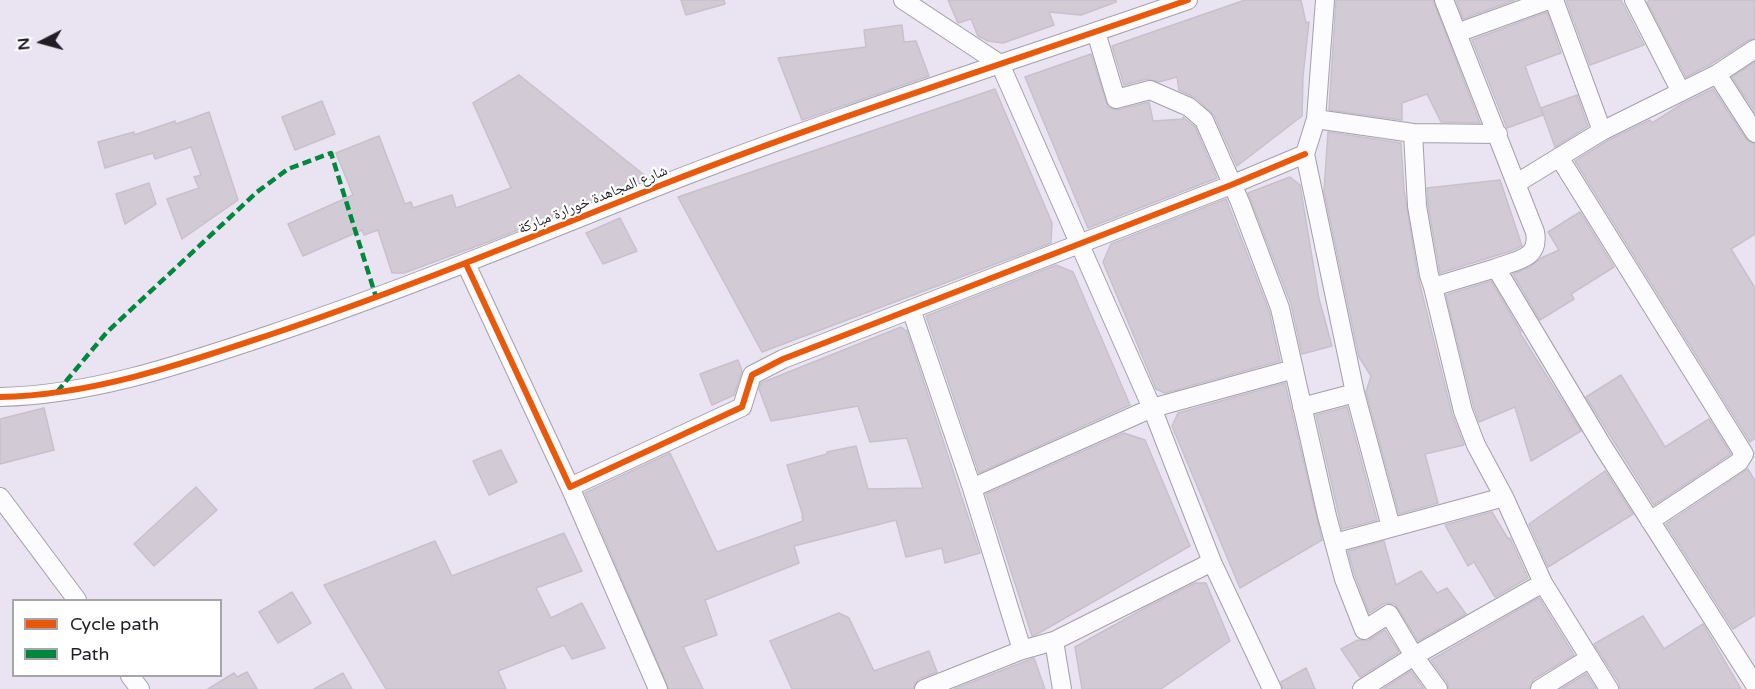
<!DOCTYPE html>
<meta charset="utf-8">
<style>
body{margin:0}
#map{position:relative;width:1755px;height:689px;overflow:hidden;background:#e9e3f2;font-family:"Varela Round",sans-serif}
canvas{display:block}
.legend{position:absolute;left:12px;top:599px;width:210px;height:78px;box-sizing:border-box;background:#fff;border:2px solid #a6a5a9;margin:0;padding:8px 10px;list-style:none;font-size:18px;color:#211d27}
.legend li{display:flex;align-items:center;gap:12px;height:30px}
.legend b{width:30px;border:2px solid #a6a5a9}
.north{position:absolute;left:12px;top:12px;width:60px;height:60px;-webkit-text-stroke:4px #fff;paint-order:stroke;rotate:264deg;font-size:16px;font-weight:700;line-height:24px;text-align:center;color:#211d27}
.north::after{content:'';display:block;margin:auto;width:21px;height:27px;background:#211d27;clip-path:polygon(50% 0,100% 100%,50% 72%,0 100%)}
</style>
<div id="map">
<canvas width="1755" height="689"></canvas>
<ul class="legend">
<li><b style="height:8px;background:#e8590c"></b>Cycle path</li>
<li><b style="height:8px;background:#00873e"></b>Path</li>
</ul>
<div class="north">N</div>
</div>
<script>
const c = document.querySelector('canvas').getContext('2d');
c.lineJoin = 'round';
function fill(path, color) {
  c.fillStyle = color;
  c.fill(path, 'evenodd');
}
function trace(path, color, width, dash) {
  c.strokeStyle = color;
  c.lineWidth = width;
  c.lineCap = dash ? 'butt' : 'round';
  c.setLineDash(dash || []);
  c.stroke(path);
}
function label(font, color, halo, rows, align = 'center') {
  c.font = font + ' "Varela Round","Noto Naskh Arabic",sans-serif';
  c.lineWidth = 4.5;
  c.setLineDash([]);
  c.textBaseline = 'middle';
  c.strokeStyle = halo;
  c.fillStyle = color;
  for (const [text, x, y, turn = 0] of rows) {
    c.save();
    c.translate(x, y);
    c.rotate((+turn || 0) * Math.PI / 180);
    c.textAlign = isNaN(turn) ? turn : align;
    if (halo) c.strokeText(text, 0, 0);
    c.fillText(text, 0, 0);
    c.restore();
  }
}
const building = new Path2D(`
 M681,0H724L725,4L686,15Z
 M948,0H1116V2L1081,15L1049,12L1054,25L1003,43L988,41L978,36L971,19L958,23Z
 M1245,0H1301L1306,23L1309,22L1303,76L1302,116L1237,166L1214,115L1196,98L1179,90L1177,77L1159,82L1147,79L1124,85L1112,46Z
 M1336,0H1433L1480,123L1441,122L1427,94L1402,103V120L1329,110Z
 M1456,0H1515L1463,19Z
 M1566,0H1621L1644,45L1590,65Z
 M1650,0H1755V38L1749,40L1711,64L1686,77L1647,2Z
 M1547,12L1561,53L1525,66L1543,115L1507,128L1472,40Z
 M902,25L904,42L916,41L929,76L802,120L778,58L866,47L864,30Z
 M1091,54L1108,107L1118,110L1149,102L1153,121L1183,119V117L1195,127L1217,178L1088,228L1025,77Z
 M1755,62V112L1732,77Z
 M519,75L648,178L493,240L404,273H392L378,230L364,235L362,230L303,256L288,224L353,195L336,153L379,136L405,204L411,202L413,208L452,195L456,208L511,188L473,103Z
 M995,89L1052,223L1051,243L762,352L678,197Z
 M1713,89L1746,139L1755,144V234L1731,249L1755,288V438L1750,442L1575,161L1607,141L1650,120L1652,123L1682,104Z
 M1577,95L1588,126L1555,147L1541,108Z
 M322,101L335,134L295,150L282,117Z
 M209,112L238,200L182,239L167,199L199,188L194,177L201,175L191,147L155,159L153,153L105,168L98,142L134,132V135L175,121L176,124Z
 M1328,132L1401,143L1404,190L1418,277L1452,414L1464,445L1425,454L1438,503L1399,514L1366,392L1371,376L1359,357L1324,191Z
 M1290,177L1300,185L1319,299L1332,346L1302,354L1291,304L1248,193Z
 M1500,180L1522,246L1508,252L1440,273L1428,205L1427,188Z
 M149,183L156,204L125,224L116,194Z
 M1226,199L1269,311L1280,361L1165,393L1156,389L1103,262L1111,244Z
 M1580,212L1614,267L1571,294L1574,299L1540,320L1513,274L1530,267L1541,258L1559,250L1548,232Z
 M620,218L637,251L603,264L586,233Z
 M1056,265L1073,272L1130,405L979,473L926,316Z
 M1491,281L1521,332L1520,333L1581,431L1531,461L1515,407L1479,422L1474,408L1446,295Z
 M901,327L907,331L980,553L945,563L942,548L906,557L896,520L794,546L799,563L705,600L717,635L683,647L703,689H669L585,493L670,453L717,552L803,521L802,516H803L787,465L827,454V452L856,446L868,489L923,488L907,438L870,442L858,406L771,421L759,389L761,383Z
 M738,360L742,371L734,395L712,405L700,374Z
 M1621,375L1665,447L1709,419L1731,454L1654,505L1586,397Z
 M1285,383L1322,540L1240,588L1172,426L1178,413Z
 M1347,407L1377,520L1342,529L1316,415Z
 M44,408L54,450L0,464V419Z
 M1124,433L1145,440L1190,546L1039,633L1032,636L986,494Z
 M501,450L517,482L489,495L473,461Z
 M1748,469L1755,481V615L1733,629L1666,524Z
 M1605,471L1633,514L1548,567L1529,524Z
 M196,487L217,510L154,566L134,544Z
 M1492,512L1508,539L1510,538L1528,578L1495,597L1474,562L1468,566L1445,525Z
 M564,533L582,571L536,588L551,618L582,603L605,648L572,659L564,645L498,671L506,689H386L324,585L435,541L452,576Z
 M1384,541L1396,585L1421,571L1437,593L1447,588L1466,614L1418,641L1395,604L1389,603L1383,604L1369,613L1354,573L1348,551Z
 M1195,583H1206L1230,641L1161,689H1082L1075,647L1147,607Z
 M292,592L311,623L278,643L259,612Z
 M1539,598L1574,655L1534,679L1529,689H1449L1447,682L1431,660Z
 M839,613L849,618L874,671L929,651L937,672L919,679L915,683L913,689H792L770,641Z
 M1643,616L1664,649L1703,624L1741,689H1620L1619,683L1594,644Z
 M1385,630L1399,652L1360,677L1341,649L1358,640L1363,641L1369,640Z
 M1034,658L1045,689H954L1026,661Z
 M1306,668L1315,689H1283L1281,682Z
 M1411,671L1424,689H1383Z
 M247,672L257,689H208L234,673L237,677Z
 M343,673L352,689H314Z
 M1586,674L1596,689H1561Z`);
const minor = new Path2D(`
 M903,0L1000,64L1152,408L1212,562L1272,689
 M1325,0L1316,119L1305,154L1355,393L1391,527
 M1444,0L1535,232C1540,259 1517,260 1496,268L1602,445L1755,685
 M1554,0L1602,131
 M1634,0L1681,92
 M1096,32L1116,99L1150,90L1189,107L1204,120L1240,202L1280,308L1327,516L1344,579L1364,630L1389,614L1414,656L1438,689
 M1457,33L1548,0
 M1717,74L1755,133
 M1316,119L1413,133L1498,134
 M1413,133L1417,206L1429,275L1433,287L1496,268
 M1559,157L1744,454L1739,462L1650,521
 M1517,183L1602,131L1717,74L1755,49
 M466,264L570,487L742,407L752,375L783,359L1231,185L1305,154
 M1433,287L1463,411L1476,445L1504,497L1543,583L1609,689
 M911,309L972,488L1022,650
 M0,397C93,395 182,364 269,335C403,290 533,236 664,184C837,116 1013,61 1188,0
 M1302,407L1355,393
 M570,487L658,689
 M972,488L1152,408L1294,369
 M0,497L77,600
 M1335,543L1504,497
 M1054,641L1062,689
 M130,676L140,689
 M924,689L1022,650L1054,641L1212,562
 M1362,689L1414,656L1543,583
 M1540,689L1590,658`);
const quiet = new Path2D(`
 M57,392L107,332L257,192L288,169L331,153L376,297`);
const cycleway = new Path2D(`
 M466,264L570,487L742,407L752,375L783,359L1231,185L1305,154
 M0,397C93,395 182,364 269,335C403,290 533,236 664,184C837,116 1013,61 1188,0`);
const streetNames = [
 ["شارع المجاهدة خورارة مباركة",593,200,-22]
];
fill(building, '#d2cbd6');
trace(building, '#c8c0cb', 1.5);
trace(minor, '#a49fab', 20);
trace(minor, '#fcfbfd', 18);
trace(quiet, '#00873e', 4.5, [9, 4.5]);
trace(cycleway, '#e8590c', 6);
label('15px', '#211d27', '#fff', streetNames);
</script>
